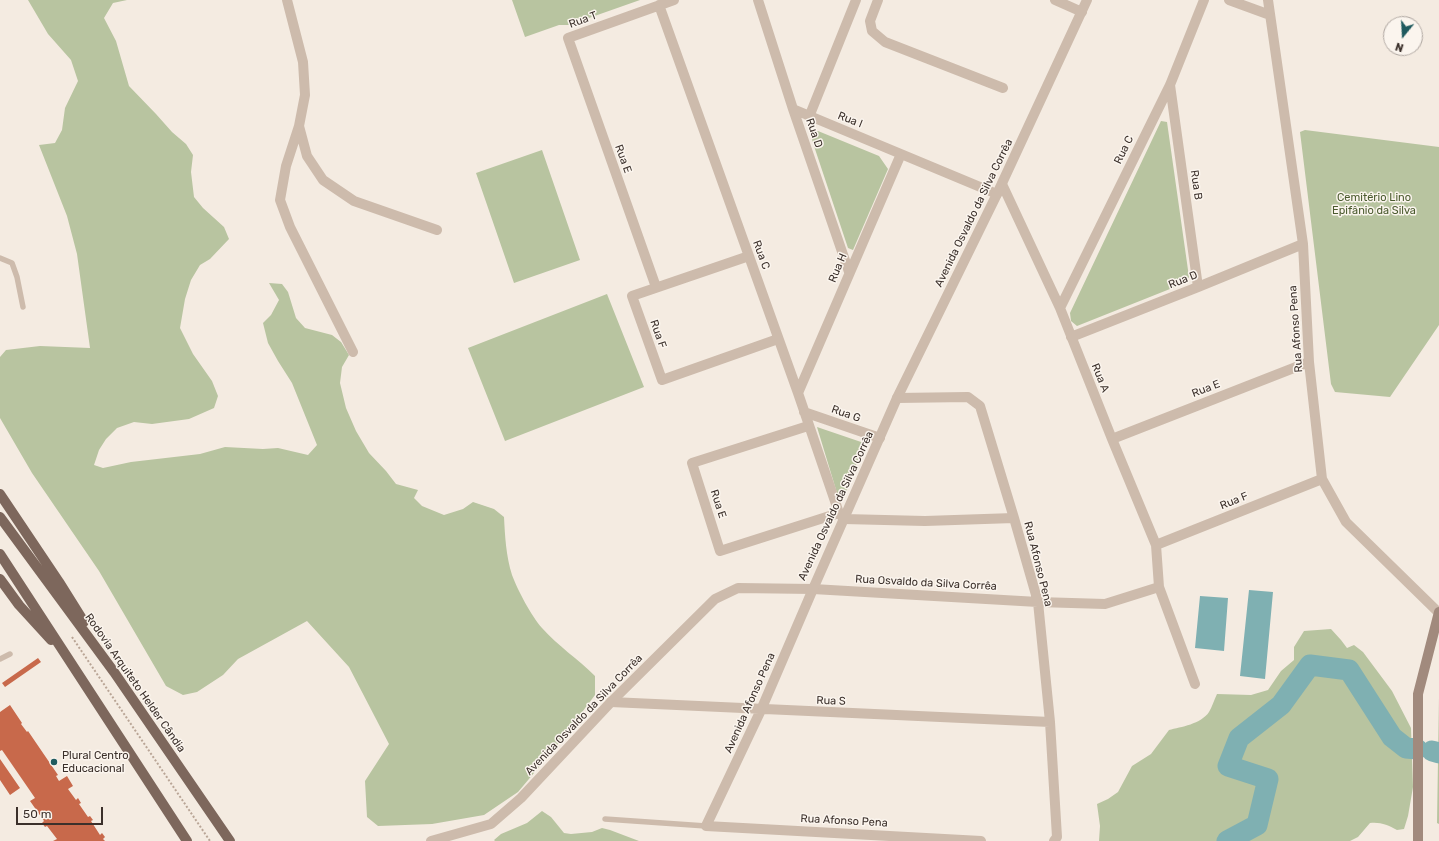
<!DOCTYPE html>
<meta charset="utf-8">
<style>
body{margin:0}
#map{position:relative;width:1439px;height:841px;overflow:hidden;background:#f4ebe1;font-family:Rubik,sans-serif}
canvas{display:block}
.north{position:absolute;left:1383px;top:16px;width:40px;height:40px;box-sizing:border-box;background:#fbf5ee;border:1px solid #aea6a0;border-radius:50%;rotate:198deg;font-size:11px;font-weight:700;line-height:16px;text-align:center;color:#3b302b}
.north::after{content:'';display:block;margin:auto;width:14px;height:18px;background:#1f5a5e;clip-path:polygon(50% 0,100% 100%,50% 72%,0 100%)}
.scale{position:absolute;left:16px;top:807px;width:87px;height:18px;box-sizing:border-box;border:2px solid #3b302b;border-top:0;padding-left:5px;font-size:12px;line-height:14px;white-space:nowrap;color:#3b302b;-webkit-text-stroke:3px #fbf5ee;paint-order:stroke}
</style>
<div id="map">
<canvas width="1439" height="841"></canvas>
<div class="north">N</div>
<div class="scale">50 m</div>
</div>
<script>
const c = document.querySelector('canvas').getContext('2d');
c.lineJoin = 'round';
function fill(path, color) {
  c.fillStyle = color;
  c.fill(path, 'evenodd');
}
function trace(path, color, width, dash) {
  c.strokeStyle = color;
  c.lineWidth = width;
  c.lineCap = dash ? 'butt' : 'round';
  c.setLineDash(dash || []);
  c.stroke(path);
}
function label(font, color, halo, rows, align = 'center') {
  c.font = font + ' Rubik,sans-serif';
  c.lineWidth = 3;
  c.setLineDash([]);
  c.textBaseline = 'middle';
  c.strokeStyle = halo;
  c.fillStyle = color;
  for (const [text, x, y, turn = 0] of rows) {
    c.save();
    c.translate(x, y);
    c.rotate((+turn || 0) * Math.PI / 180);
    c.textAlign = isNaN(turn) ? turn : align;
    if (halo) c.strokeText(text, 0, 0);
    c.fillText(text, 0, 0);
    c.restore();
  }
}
const green = new Path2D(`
 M28,0H127L113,3L104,18L116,41L129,86L156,114L172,132L186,144L193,155L191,172L194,197L203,208L224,227L229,239L210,259L200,265L191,280L185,299L180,328L193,354L212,381L218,396L214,408L189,419L152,424L134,422L117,428L106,439L99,450L94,465L103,468L131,462L200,454L225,447L263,449L278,448L308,455L317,445L292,383L278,361L268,343L263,323L271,315L279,300L269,283L282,284L288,292L296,318L305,328L332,335L341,342L349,355L342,367L340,383L346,408L356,431L369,453L386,471L396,484L418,490L414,498L422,506L444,515L463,509L473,502L494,509L504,517C505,536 506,556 512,575C518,591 531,615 542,628C558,646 578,659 595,676V695L555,748L518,792L484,815L432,824L378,826L367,817L365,781L389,744L349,667L307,621L238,659L223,675L197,692L183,695L166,686L99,571L32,473L0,418V357L6,350L40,346L90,348L77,254L67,216L39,145L55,143L62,130L65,108L78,81L71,60L48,34Z
 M512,0H640L569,25H559L525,37Z
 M1161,121L1167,122L1189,277L1185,283L1077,326L1071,321L1070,313Z
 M1305,130L1439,147V325L1390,397L1335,392L1331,384L1300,132Z
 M818,131L879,156L888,169L853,250L848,248L813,143L810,132Z
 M542,150L580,260L514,283L476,173Z
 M607,294L644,387L505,441L468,348Z
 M817,427L864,443L845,495L837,493Z
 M1331,629L1341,640L1347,648L1354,645L1363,652L1392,691L1411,728L1413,787L1408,816L1404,829L1397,830C1388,825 1381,822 1370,823L1358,837L1350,841H1099L1100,826L1097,804L1108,799L1118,792L1132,766L1151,754L1169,730C1181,727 1201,724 1209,712C1212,707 1214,700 1217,694L1251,695L1268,690L1281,671L1294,660V647L1304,631Z
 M1439,697V824L1437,823Z
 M542,811L551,817L564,833L571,834L592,832L602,828L610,830L639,841H495L494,840L501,834L527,823Z`);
const water = new Path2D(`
 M1249,590L1273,592L1265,679L1240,676Z
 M1200,596L1228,598L1224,651L1195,648Z`);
const river = new Path2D(`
 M1432,751L1439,753
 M1227,841L1257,825L1268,779L1228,766L1239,738L1281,705L1310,665L1349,670L1392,737L1406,748L1417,749`);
const building = new Path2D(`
 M38,658L41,662L5,687L2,683Z
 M10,705L22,723L21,724L27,732L28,731L58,775L56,776L59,781L67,776L73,786L68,789L76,800L78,798L81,803L79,804L88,817L90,816L93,820L91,821L100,835L102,833L105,837L103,839L105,841H53L57,839L47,826L45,827L42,823L44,821L30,801L35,798L2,750L0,751V712Z
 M0,759L20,788L10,795L0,780Z`);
const path = new Path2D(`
 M72,637L210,841`);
const service = new Path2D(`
 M0,258L12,263L17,277L23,307
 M0,659L10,654
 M605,819L706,826`);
const minor = new Path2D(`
 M287,0L303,62L305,95L299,126L286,166L280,200L290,227L353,352
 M758,0L793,109L849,272
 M878,0L870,21L872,31L885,42L1003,88
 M1055,0L1082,12
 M1229,0L1270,15
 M1268,0L1303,244L1309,362L1322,479L1346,522L1439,613
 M659,5L798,393L839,513L844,519L925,521L1014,518
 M1170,85L1198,287
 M793,109L997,194
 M809,117L856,0
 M299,126L307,156L323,180L354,201L437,230
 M1002,184L1060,308L1112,439L1156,545L1159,587L1195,684
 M749,256L632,296L662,380L778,339
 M656,287L568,38L674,0
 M1060,308L1170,85L1204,0
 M1071,337L1198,287L1303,244
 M798,393L901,154
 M897,398L968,397L980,406L1014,518L1038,602L1050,722L1057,837L1054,841
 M804,412L880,438
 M808,426L692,463L720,551L839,513
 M1112,439L1309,362
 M1156,545L1322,479
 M611,702L1050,722
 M981,841L706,826L761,710L813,589L1038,602L1105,604L1159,587`);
const tertiary = new Path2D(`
 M431,841L491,824L521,798L611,702L715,599L738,588L813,589L897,398L997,194L1087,0`);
const secondary = new Path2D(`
 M1418,841V694L1439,612`);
const primary = new Path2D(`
 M0,494L59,582L84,622
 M0,517L114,672L230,841
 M0,554L187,841
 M0,579L19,605L51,640`);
const markers = [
 [54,762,4,"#1f5a5e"]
];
const streetNames = [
 ["Rua T",583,20,-20],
 ["Rua I",850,120,22],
 ["Rua D",814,133,71],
 ["Rua C",1124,150,-64],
 ["Rua E",623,159,70],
 ["Rua B",1196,185,82],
 ["Avenida Osvaldo da Silva Corrêa",974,213,-64],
 ["Rua C",761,255,70],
 ["Rua H",838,268,-67],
 ["Rua D",1183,280,-22],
 ["Rua Afonso Pena",1296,329,-94],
 ["Rua F",658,334,71],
 ["Rua A",1100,378,68],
 ["Rua E",1206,389,-21],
 ["Rua G",846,414,19],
 ["Rua F",1234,501,-22],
 ["Rua E",718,504,72],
 ["Avenida Osvaldo da Silva Corrêa",836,506,-65],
 ["Rua Afonso Pena",1038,564,76],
 ["Rua Osvaldo da Silva Corrêa",926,583,3],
 ["Rodovia Arquiteto Helder Cândia",135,683,55],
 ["Rua S",831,701,2],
 ["Avenida Afonso Pena",750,703,-66],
 ["Avenida Osvaldo da Silva Corrêa",584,715,-46],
 ["Rua Afonso Pena",844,821,3]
];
const parkNames = [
 ["Cemitério Lino",1374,198],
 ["Epifânio da Silva",1374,211]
];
const poiNames = [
 ["Plural Centro",62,756],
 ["Educacional",62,769]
];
fill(green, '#b8c4a0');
fill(water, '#7fb0b2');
trace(river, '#7fb0b2', 21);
fill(building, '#c8694b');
trace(path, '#b9a596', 2, [2, 2]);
trace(service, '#cdbbac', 5.5);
trace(minor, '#cdbbac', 10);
trace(tertiary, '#cdbbac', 10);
trace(secondary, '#a18a7d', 10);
trace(primary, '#7d675c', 10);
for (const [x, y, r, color] of markers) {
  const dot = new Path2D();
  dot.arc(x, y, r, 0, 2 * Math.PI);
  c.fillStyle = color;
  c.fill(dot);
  trace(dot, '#fbf5ee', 1.5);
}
label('11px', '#3b302b', '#fbf5ee', streetNames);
label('11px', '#4a5a2e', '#fbf5ee', parkNames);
label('11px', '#3b302b', '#fbf5ee', poiNames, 'left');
</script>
